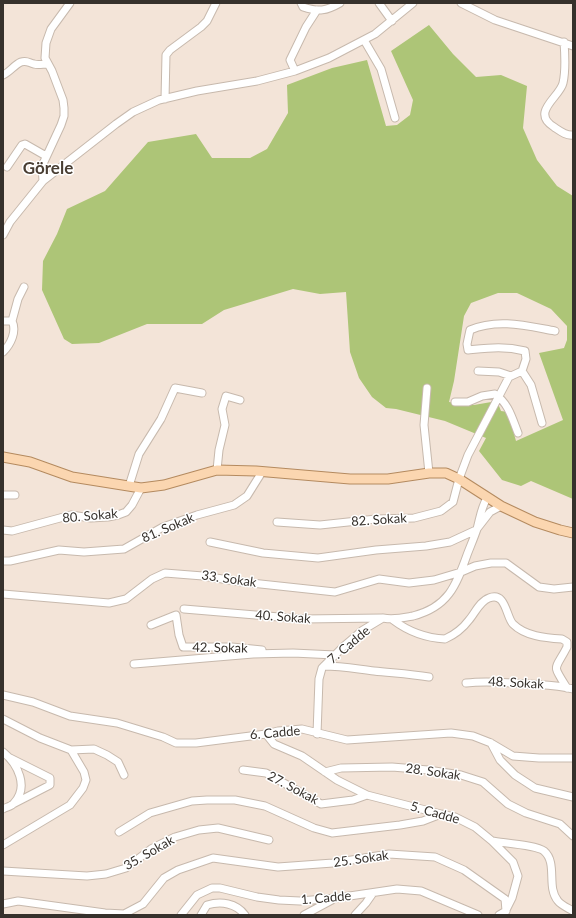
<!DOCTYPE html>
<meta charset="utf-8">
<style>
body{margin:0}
#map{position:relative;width:576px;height:918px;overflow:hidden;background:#f3e4d8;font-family:Lato,sans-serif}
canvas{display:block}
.frame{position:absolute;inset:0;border:4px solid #36312c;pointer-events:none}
</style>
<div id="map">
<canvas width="576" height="918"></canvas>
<div class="frame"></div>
</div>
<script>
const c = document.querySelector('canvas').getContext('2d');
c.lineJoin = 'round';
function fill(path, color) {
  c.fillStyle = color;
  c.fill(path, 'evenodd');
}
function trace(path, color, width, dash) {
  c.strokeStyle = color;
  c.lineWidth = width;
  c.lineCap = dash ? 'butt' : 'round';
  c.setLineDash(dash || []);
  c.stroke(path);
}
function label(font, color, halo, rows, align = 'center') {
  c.font = font + ' Lato,sans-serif';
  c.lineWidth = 3;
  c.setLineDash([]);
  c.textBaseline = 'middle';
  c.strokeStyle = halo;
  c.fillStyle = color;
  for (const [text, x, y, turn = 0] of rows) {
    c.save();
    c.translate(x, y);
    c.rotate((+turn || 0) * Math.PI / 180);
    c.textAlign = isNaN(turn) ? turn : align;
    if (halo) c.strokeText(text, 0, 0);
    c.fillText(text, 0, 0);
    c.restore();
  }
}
const forest = new Path2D(`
 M429,25L453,54L476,77L501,75L527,86L523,128L537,160L557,186L573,196V499L531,481L521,486L502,480L479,451L486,438L445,421L396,409L386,408L372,397L359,378L350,352L346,292L320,294L293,289L224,310L202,324H147L99,343L72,344L64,339L42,290L43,261L57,234L67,209L105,191L148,142L196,134L212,158H250L267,149L288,113L287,85L332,68L367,60L386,126L397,125L410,115L413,100L391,51ZM498,293H517L551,309L567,326V340L564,348L539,353L563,420L516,441L508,412L501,411L497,401L474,405L449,402L454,381L464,316L471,303Z`);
const minor = new Path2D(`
 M301,3L303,7C319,12 326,11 340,3
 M379,3L392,21
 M461,3L495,20L573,46
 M364,40L381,69L395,118
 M564,42C565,55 566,70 563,83C560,97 530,112 554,127C560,131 566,136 573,135
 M295,71L290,60L306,27L317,10
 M3,75C10,72 14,65 21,62C27,60 29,63 34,64C38,65 43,64 47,64
 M165,99L166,55L170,50L201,27L207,21L216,3
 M7,167L22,145L25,144L46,156
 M43,181L42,166L61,125L64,116V108L63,100L52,71L45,58L46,43L51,29L70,3
 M3,235L10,222L43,181L116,124L133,112L159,100L197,91L257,81L295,71L329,58L375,34L413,3
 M3,321H12C17,331 11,344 3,352
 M12,321L18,299L24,287
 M478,371L499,372L511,376
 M522,371L531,385L542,423
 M427,388L424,425L429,473
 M455,402H468L482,396L495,394C509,404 512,418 518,433
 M217,470L219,450L225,425L222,409L226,396L240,400
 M129,486L139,454L161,419L175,388L202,393
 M3,495H15
 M277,522L320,525L376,519L414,518L441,511L453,502L459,479L468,455L509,377L522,371L526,359L525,351C504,346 489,348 468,350L467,344L470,330C498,318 527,326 555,331
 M3,530L12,531L71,515L91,518L108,517L118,515L126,512L132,505L141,488
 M210,542L263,553L318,558L376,550L426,546L450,542L476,530L490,512L501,506
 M3,561H10L59,550L84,552L124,549L163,527L197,515L234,505L247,496L262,472
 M3,594L109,603L126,599L152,579L165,573L203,576L242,582L335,592L379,579L409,583L434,580L461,572L475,566L491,563H506L539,587L554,589L573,587
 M184,609L303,619L382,618
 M393,620C409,632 425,638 445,639C454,635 463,628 469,620C475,613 480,601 489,598C506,591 506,617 513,624C525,636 545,638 562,639L567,642V647C555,671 551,663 567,688
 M151,625L176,615L179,635L183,647H232L262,650
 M134,664L253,654L293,653L335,655
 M324,666C341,666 357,669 374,671C392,673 410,674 429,677
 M466,683C489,680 507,683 529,684C544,685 558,685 573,689
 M3,695L33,702L70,716L117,723L163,737L176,743H196L266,734L278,731L302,729L347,740L451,733L473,736L491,743L513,756L539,758H573
 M3,719L40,738L71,750L84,772L86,780L83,788L70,805L3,845
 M266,734L274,744L302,756L337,780L367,795L441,814L455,817L475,827L492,841L513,862L518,876L512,898L506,910
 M317,734L319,679L322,668L343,647L363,630L383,618C394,620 402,618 413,616C448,607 456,586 467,555C470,547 474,538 477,529C480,518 481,508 487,498
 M491,743L500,760L515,775L535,788L573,797
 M71,750L94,749L107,755L118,762L124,775
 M3,752C18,764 29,787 14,803C12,806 7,807 3,809
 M10,758L50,778V785L13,804
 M243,770L266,773L321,804L353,800L367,795
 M325,772L341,768L392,767L428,770L461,775L483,782L508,804L526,813L560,824L573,836
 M119,832L150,813L192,801L207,800H235L265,806L314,828L332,833L400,825L423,821L441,814
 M492,841C503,843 537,845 544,851C558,863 546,887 558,901C561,905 568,908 573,911
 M3,871L87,876L106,874L126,868L151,849L175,837L199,830L218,828L269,840
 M3,904L18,901L105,913L124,914L143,904L164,878L178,870L213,858L278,867L333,863L389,854L435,857L464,870L505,899L506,911
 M181,915L197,895L212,888H220L257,897L279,900L300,901L336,898L397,889L421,891L478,915
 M201,915L207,905C221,901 236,903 245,915
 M304,915L332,900
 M355,915L366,903L373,893
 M499,915L506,911`);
const major = new Path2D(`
 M3,457L30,462L72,477L141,488L164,485L217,470L256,471L350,479H388L429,473H446L459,479L501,506L535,522L560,530L573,533`);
const streetNames = [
 ["80. Sokak",90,516,-5],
 ["82. Sokak",379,520,-4],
 ["81. Sokak",168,528,-23],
 ["33. Sokak",229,579,8],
 ["40. Sokak",283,617,4],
 ["7. Cadde",349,645,-40],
 ["42. Sokak",220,648,1],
 ["48. Sokak",516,683,3],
 ["6. Cadde",275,733,-5],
 ["28. Sokak",433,772,8],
 ["27. Sokak",293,788,28],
 ["5. Cadde",435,813,16],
 ["35. Sokak",149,853,-30],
 ["25. Sokak",361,859,-8],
 ["1. Cadde",326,898,-5]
];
const districtNames = [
 ["Görele",48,169]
];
fill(forest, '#adc577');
trace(minor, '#c7b9ad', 9);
trace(major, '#b48a5f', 11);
trace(minor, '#fff', 7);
trace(major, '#fbd6b0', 9);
label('13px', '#36312c', '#fff', streetNames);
label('bold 17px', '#493e33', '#fff', districtNames);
</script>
